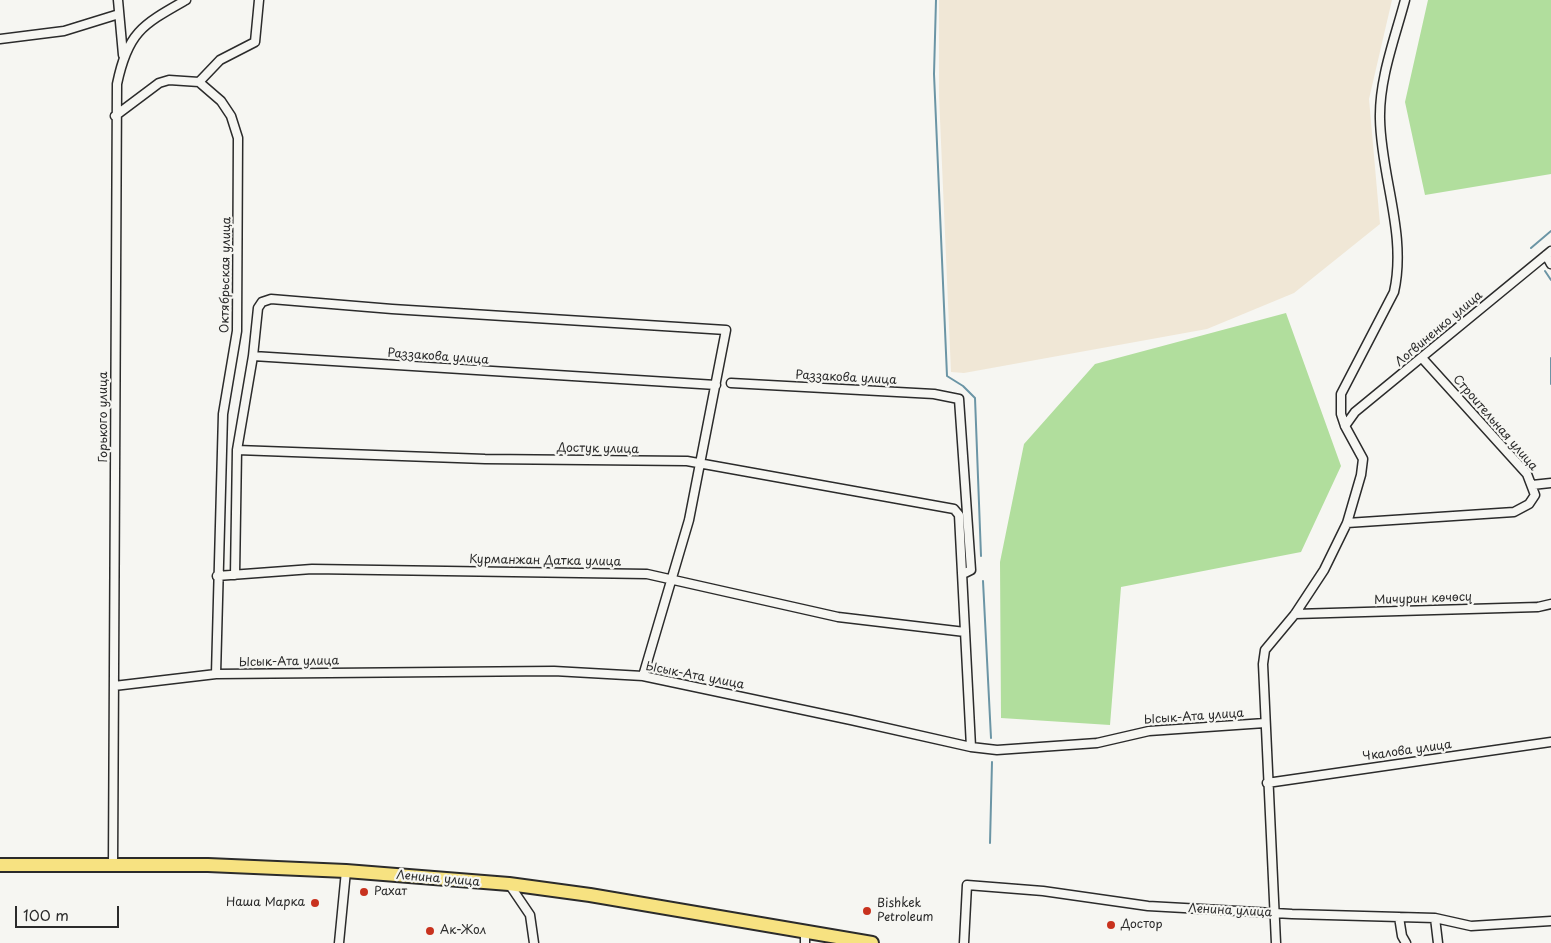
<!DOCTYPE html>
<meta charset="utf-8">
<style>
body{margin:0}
#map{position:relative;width:1551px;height:943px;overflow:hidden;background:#f6f6f2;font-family:"Playpen Sans",sans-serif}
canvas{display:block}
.scale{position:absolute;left:15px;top:906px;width:104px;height:22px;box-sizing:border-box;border:2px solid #2b2b2b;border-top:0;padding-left:6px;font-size:15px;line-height:18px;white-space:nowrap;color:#2b2b2b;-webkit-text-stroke:4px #f6f6f2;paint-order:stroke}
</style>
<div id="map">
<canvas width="1551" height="943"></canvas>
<div class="scale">100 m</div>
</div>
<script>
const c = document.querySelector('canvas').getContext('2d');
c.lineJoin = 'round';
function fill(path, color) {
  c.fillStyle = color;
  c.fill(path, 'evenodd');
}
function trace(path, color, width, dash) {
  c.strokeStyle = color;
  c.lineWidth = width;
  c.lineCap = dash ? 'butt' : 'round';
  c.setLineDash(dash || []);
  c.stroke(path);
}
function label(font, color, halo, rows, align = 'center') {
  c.font = font + ' "Playpen Sans",sans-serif';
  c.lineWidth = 4.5;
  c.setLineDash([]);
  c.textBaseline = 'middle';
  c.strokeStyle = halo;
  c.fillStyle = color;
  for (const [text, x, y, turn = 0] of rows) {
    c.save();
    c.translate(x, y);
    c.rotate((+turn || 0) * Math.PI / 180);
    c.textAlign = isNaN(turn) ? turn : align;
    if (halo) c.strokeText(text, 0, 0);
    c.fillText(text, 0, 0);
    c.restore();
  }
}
const built = new Path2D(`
 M939,0H1392L1369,99L1380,224L1294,293L1207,329L964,373L951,372L939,96Z`);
const green = new Path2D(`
 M1428,0H1551V174L1425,195L1405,102Z
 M1286,313L1341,466L1301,552L1121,587L1110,725L1001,718L1000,562L1024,444L1095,364Z`);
const stream = new Path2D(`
 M936,0L934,74L947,376L963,386L975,398L981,556
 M1531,248L1551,231
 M1545,271L1551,280
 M1551,358V384
 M983,581L991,738
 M990,843L992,762`);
const minor = new Path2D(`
 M118,0L123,55
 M0,39L64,31L119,14
 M199,82L220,60L255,42L259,0
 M115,116L159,83L169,80L199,82L221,101L231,116L238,138L237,331L223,414L216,674
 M1546,255L1551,264
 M253,356L258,308L262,302L271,299L392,309L726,330L689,520L643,676
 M731,383L934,394L959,399L971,570L963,574
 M1345,426L1355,412L1551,251
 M237,450L485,459L687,461L954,509L959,515L971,747
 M1532,485L1551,483
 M1347,523L1514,512L1529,504L1535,495L1527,474L1422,358
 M235,575L237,450L253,356L716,385
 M217,576L312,569L647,574L838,617L965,632
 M1295,614L1538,607L1551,604
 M114,686L216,674L554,671L643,676L851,720L971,747L997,750L1097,743L1149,731L1265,723
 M1267,783L1551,742
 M113,865L117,84C128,32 142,25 186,0
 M509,884L530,915L534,943
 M1399,917L1402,936L1406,943
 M1435,918L1438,943
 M339,943L346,871
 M805,943V931
 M964,943L967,885L1043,891L1148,906L1292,914L1435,918L1471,926L1551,921
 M1276,943L1263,664L1265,650L1295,614L1324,570L1347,523L1361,475L1363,459L1345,426L1341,414V394L1394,292C1407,234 1381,177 1380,119C1379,79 1395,38 1405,0`);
const primary = new Path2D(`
 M0,865H208L346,871L509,884L590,895L872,943`);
const markers = [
 [364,892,5,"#c8321e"],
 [315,903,5,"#c8321e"],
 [867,911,5,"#c8321e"],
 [1111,925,5,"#c8321e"],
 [430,931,5,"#c8321e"]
];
const streetNames = [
 ["Октябрьская улица",226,275,-89],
 ["Логвиненко улица",1439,329,-40],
 ["Раззакова улица",438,357,4],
 ["Раззакова улица",846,378,3],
 ["Горького улица",104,417,-90],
 ["Строительная улица",1495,423,49],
 ["Достук улица",598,449,1],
 ["Курманжан Датка улица",545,561,1],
 ["Мичурин көчөсү",1423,599,-2],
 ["Ысык-Ата улица",289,662,-1],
 ["Ысык-Ата улица",695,676,11],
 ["Ысык-Ата улица",1194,717,-4],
 ["Чкалова улица",1407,751,-8],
 ["Ленина улица",438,879,5],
 ["Ленина улица",1230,911,3]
];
const poiNames = [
 ["Рахат",374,892],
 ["Наша Марка",305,903,"right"],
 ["Bishkek",877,904],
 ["Petroleum",877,918],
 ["Достор",1121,925],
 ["Ак-Жол",440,931]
];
fill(built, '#f0e7d6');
fill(green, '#b1de9d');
trace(stream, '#6b95a5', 2);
trace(minor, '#2b2b2b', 11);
trace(primary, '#2b2b2b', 16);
trace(minor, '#f6f6f2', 8);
trace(primary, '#f7e281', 12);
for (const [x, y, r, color] of markers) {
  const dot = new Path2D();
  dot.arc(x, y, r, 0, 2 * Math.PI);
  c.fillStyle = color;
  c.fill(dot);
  trace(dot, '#f6f6f2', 2);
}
label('12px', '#2b2b2b', '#f6f6f2', streetNames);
label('12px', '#2b2b2b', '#f6f6f2', poiNames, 'left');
</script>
